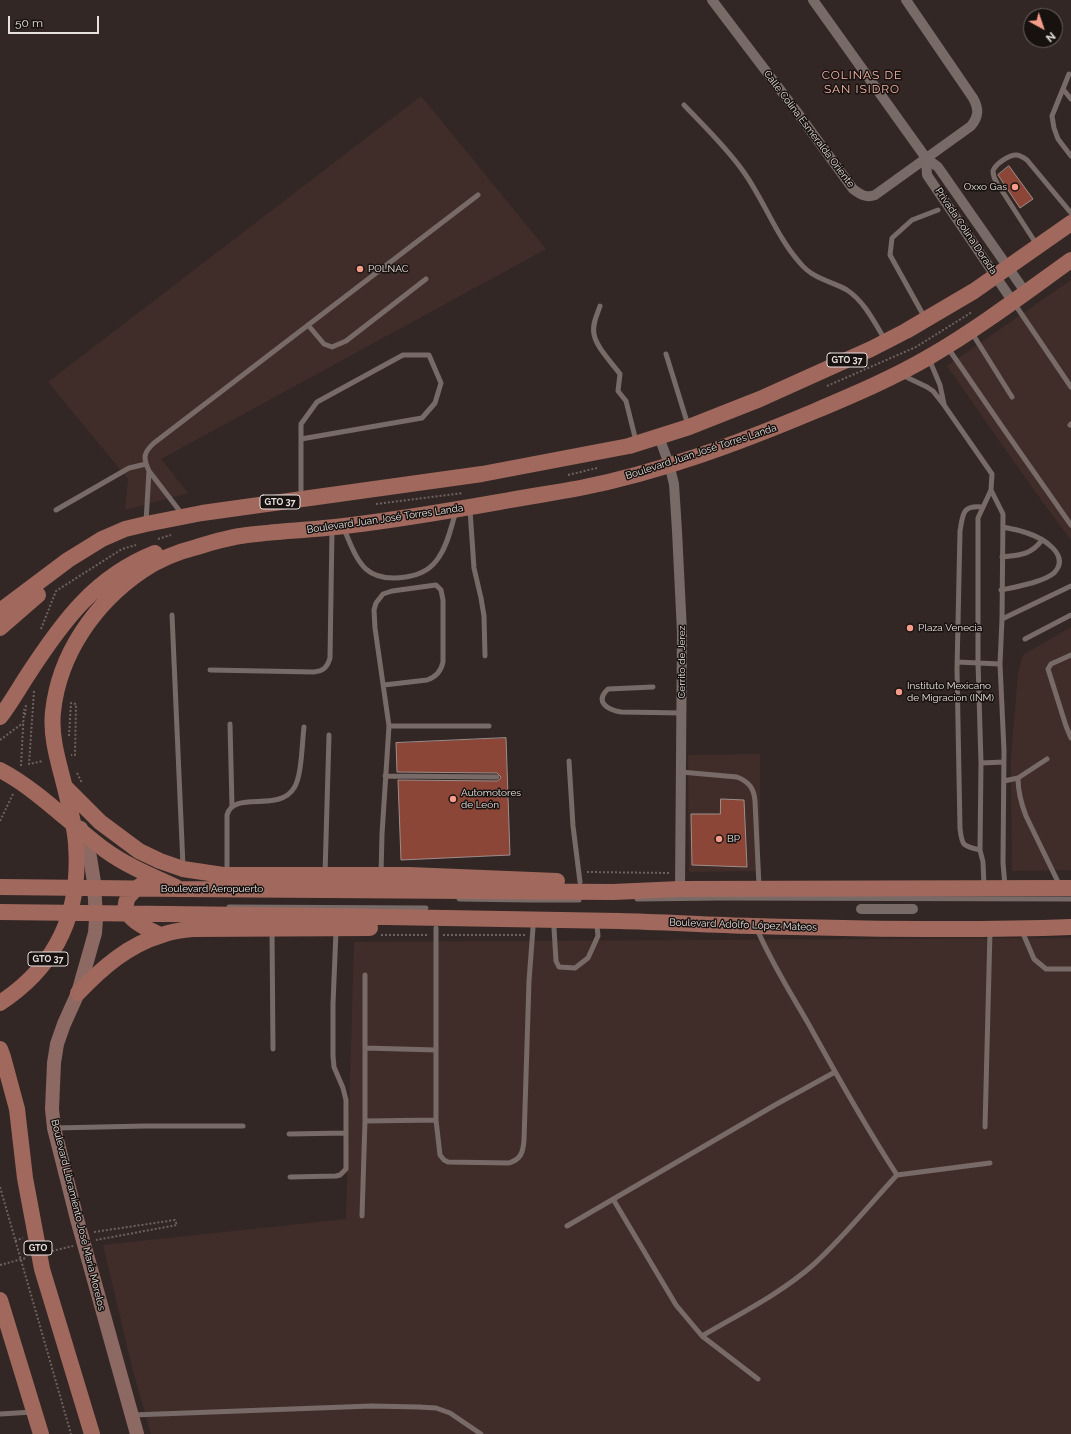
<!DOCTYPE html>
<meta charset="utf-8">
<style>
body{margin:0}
#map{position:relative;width:1071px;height:1434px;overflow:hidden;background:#332725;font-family:Raleway,sans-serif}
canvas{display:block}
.north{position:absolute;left:1023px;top:8px;width:40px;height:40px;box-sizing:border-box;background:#171210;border:1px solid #6b6462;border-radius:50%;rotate:140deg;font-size:11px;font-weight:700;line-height:16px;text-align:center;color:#e8e0de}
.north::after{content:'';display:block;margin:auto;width:14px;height:18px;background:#f49d8a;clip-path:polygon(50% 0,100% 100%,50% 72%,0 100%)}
.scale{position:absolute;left:8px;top:16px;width:91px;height:18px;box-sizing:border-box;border:2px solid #e8e0de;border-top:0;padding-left:5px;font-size:12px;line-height:14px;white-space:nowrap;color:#e8e0de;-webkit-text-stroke:3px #171210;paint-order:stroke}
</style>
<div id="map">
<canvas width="1071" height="1434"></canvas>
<div class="north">N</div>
<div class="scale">50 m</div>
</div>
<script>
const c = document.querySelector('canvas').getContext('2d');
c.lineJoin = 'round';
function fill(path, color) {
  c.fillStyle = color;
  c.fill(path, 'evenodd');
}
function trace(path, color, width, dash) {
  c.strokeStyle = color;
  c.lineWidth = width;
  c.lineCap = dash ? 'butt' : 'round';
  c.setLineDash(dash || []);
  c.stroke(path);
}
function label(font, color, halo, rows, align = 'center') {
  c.font = font + ' Raleway,sans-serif';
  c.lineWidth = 3;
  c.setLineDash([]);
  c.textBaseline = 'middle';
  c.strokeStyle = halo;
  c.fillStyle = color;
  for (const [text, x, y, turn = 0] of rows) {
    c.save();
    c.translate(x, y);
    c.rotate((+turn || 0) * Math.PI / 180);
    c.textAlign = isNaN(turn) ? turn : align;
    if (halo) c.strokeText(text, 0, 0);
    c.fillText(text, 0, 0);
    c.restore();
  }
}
const built = new Path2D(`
 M421,96L546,249L161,459L188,493L125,510L128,479L48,382Z
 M1071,280V540L1034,490L947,366Z
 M1071,627V870L1012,871L1011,758L1018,674L1023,655Z
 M760,754V871L689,872L688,755Z
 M1071,938V1434H151L133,1371L103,1245L346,1219L354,942Z`);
const building = new Path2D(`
 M1009,166L1033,199L1020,208L998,175Z
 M506,738L510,855L401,860L398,780L497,781L500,779L501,777L497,773L397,772L396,743Z
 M721,799L744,800L747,867L692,865L691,814H720Z`);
const path = new Path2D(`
 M827,386L916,347L972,312
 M568,475L597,468
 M376,504L463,493
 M158,539L171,535
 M41,629L56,591L122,549L136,545
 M34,691L29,764L43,761
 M25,715L26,705
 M69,736L71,703L76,704L75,755H71
 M0,740L23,723
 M21,766L24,709
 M77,773L82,783
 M0,821L13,794
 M587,872L670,873
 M381,935H429
 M443,935H525
 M0,1187L71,1434
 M94,1232L175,1220L177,1225L96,1240
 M15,1241L23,1238
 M52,1251L73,1246
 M0,1265L26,1258`);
const lane = new Path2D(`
 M1069,74L1052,116L1054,128L1058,139L1071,156
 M1063,89L1071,99
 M684,105C704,126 726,147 743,171C764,200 776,236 800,263C813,279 831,281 847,290C864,301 875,323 885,340
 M1037,245L997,183C995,180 993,176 993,171C995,164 1009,155 1016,155C1020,155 1023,157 1027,160L1071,213
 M1014,303L1071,387
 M600,306C597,315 592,324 594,334C596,347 612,363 620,374L618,391L626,401L636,441
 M925,318L890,255L892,238L912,220L938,210
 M308,325L324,344L332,347L346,341L426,279
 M972,333L1012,397
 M948,348L1003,428L1071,525
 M666,354L688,425
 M929,359L940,385L944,404
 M902,375L927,387L933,391L944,405L992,474L991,490L978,518V662L981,763L980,850L983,862L984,886
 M1070,425L1071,424
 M301,439L422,418L435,403L441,383L429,355H403L317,402L301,424V496
 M991,490L1003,514L1002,619L1000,664L1004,751L1003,863L1005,886
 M56,510L129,468L146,464
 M470,510L474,568L481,598L484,616L485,656
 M182,514L149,471C143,458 143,453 154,443L478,195
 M146,522L149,471
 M344,529C358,562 364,583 406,577C420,575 431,570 439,557C448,544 451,527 456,511
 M1002,557C1020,555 1031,555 1042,540
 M1001,590C1015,587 1044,582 1054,573C1071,555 1043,538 1027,533C1019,530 1011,529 1003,527
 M172,615L183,866
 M1002,619L1071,586
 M1025,639L1071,615
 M1071,655L1051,664L1048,669L1066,726L1071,738
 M957,662L1000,664
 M210,670L314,672C323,671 327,668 330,658L332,530
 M384,685L427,680C436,677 441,672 443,662V600L441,590L436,585L392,591L383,594L376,603L374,610L375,628L389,726
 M653,687L608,689C594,702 608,710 621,712L682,713
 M230,724L232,806
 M1047,759L1018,778C1018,791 1021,803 1026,816L1060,886
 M569,761L573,826L580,882
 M981,763L1004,762
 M681,772L737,777C749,782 754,788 755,801L759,886
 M385,776L497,777
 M1004,781L1018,778
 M980,850C963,846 962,846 960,829L957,669L960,531C963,514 962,505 982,507
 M227,872V815C234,790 279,813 294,788C302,776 302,742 304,727
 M325,874L329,735
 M381,874L382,834L389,726H489
 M459,899L530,900H579
 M637,899L722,898L1071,899
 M229,907L426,908
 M436,928V1120
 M554,928L556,961L559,967L575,968L588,958L598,936L597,926
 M757,929C771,962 790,992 808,1023C836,1074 865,1126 897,1175L990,1163
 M272,931L273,1049
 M1022,931L1034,959L1046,969H1071
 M365,975V1121
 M365,1048L436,1050
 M985,1127L990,931
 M55,1128L145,1126H243
 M289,1134L346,1133
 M290,1177L336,1176L340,1175L346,1169V1100L343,1088L334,1067L333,1056V1004L336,931
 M613,1199L676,1305L702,1336L758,1379
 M362,1216L365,1121L436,1120L440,1155L444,1160L448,1162L509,1163C521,1159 523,1153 524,1140L529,981L533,928
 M567,1226L775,1105L835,1072
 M702,1336C739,1314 780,1294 813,1265C843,1238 869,1205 897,1175
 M0,1414L33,1412
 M133,1415L371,1406L419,1407L436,1408L450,1413L481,1434`);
const street = new Path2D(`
 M712,0L797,112L853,189C861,195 866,198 875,195L971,126C979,116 979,109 973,98L906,0
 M813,0L926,158L938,167L1026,293
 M926,158L927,175L1013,302
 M659,437L669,464L674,484L677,531L682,632L680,889
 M861,909H913`);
const secondary = new Path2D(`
 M81,828L90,857L94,882L96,919L95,933L78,993L64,1024L57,1044L54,1063L52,1109L54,1128L77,1219L137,1434`);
const primary = new Path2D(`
 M0,611L68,560L102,539L125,529L146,524L202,513L482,474L629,446L689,427L760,399L871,349L906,331L974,291L1071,223
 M0,628L38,595
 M0,717C11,703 19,688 29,673C63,621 95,577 155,553
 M0,770C37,789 71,825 105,850C127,866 152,876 176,887
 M65,787L100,822L139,851L160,861L183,869L223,875H409L557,881
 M141,885C136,888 133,892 129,896C116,916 146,928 160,935
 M0,887L181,889L613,892L680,889L1071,888
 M0,912C206,914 413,917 619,921C664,922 709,925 753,926C859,929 965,931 1071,927
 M78,993C102,968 128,945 162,935C172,931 182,930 192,929L370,928
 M0,1003C58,965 81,912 76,844C75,827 70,809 66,792C60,766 50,739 53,712C59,654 95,603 142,571C159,559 177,552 197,547C213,542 230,537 247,535C279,531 312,530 344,526C396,520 448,511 499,502C526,497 553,493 580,488C661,472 739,443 815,411C853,395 893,378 929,357C979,328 1025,293 1071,260
 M0,1049L3,1057L17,1109L25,1178L42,1269L92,1434
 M0,1300L41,1434`);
const markers = [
 [1015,187,4,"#f49d8a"],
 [360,269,4,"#f49d8a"],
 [910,628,4,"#f49d8a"],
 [899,692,4,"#f49d8a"],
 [453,799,4,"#f49d8a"],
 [719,839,4,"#f49d8a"]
];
const shields = [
 [847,360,40],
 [280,502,40],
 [48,959,40],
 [38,1248,28]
];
const shieldNames = [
 ["GTO 37",847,360],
 ["GTO 37",280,502],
 ["GTO 37",48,959],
 ["GTO",38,1248]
];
const streetNames = [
 ["Calle Colina Esmeralda Oriente",809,129,53],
 ["Privada Colina Dorada",966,231,56],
 ["Boulevard Juan José Torres Landa",701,452,-18],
 ["Boulevard Juan José Torres Landa",385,519,-8],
 ["Cerrito de Jerez",682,662,-90],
 ["Boulevard Aeropuerto",212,889],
 ["Boulevard Adolfo López Mateos",743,925,2],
 ["Boulevard Libramiento José María Morelos",78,1215,76]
];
const poiNames = [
 ["Oxxo Gas",1007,187,"right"],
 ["POLNAC",368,269],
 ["Plaza Venecia",918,628],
 ["Instituto Mexicano",907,686],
 ["de Migracion (INM)",907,698],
 ["Automotores",461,793],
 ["de León",461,805],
 ["BP",727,839]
];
const quarterNames = [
 ["COLINAS DE",862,75],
 ["SAN ISIDRO",862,89]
];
fill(built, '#402d29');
fill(building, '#8b4638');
trace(building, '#9d8e8b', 1);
trace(path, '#6c6260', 2, [2, 2]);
trace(lane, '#786a67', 5);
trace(street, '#786a67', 10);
trace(secondary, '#8c6962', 14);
trace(primary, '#a1695d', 16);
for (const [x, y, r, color] of markers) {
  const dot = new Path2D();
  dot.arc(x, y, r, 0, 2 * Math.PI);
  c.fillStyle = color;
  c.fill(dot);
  trace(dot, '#171210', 1.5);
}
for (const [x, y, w] of shields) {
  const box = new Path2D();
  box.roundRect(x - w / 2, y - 7, w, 14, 3);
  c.fillStyle = '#171210';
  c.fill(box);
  trace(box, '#e8e0de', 1);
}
label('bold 9px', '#e8e0de', null, shieldNames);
label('10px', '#e8e0de', '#171210', streetNames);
label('10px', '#e8e0de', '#171210', poiNames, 'left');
c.letterSpacing = '1px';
label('12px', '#f7b5a6', '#171210', quarterNames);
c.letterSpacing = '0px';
</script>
